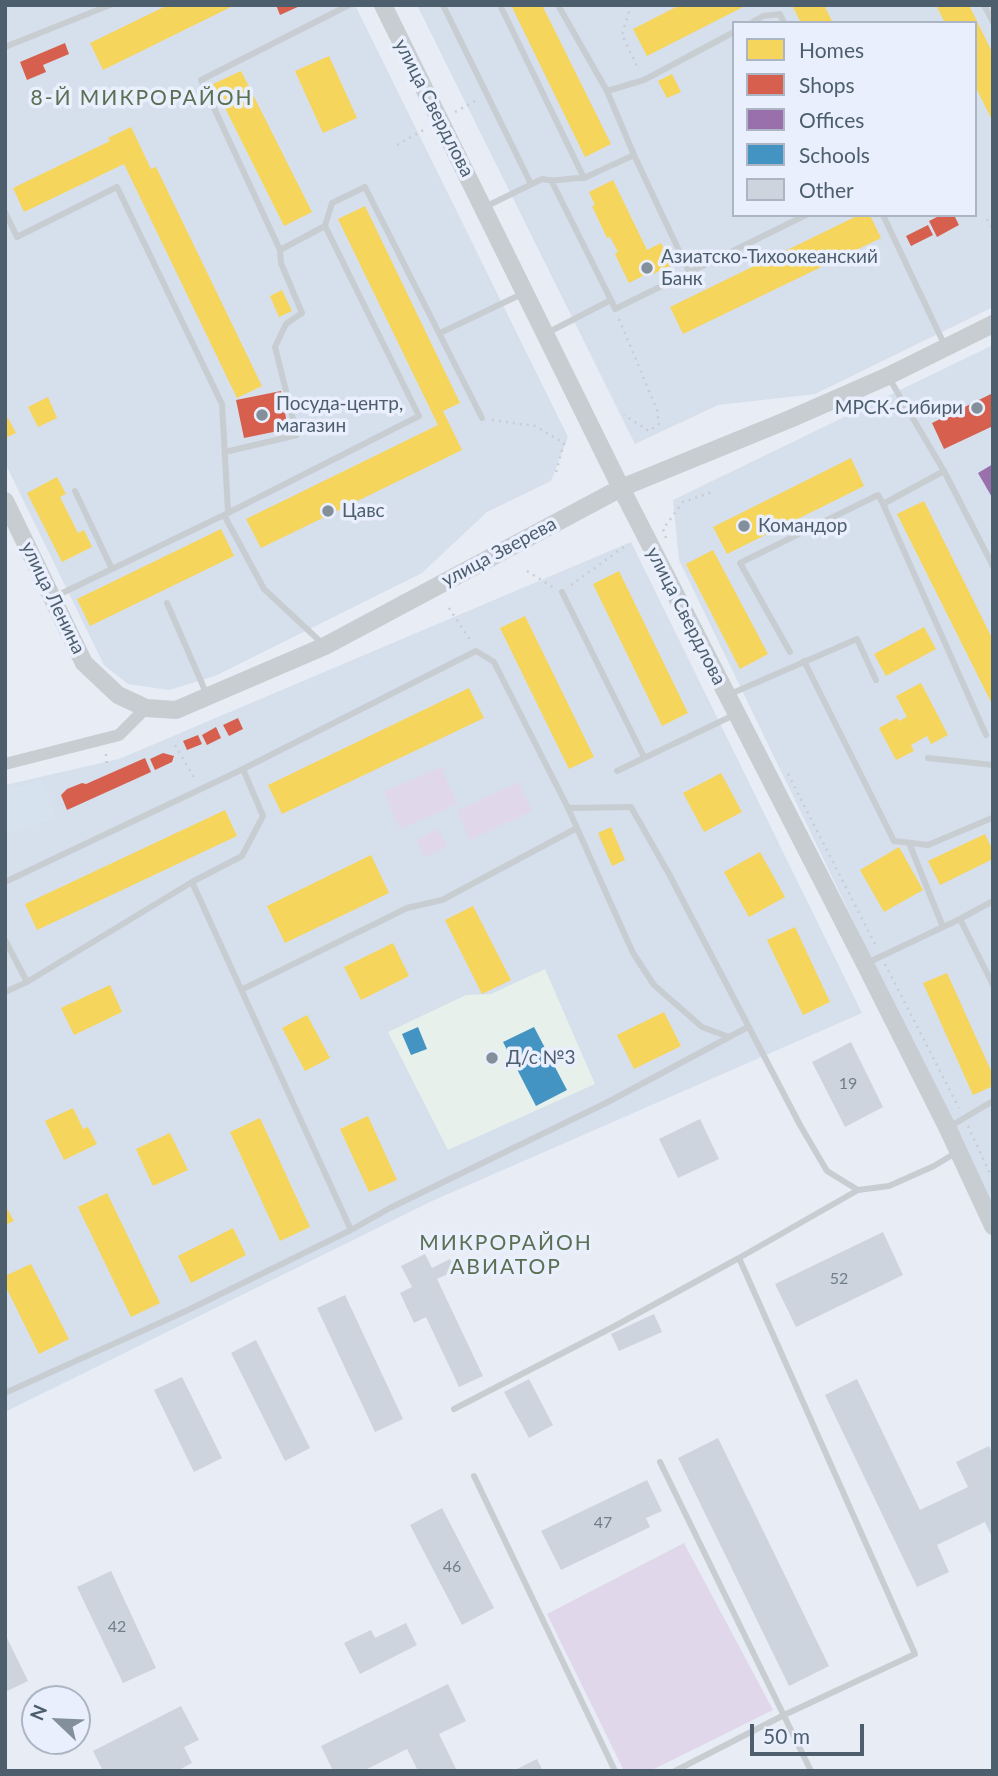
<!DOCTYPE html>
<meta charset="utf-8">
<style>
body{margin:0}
#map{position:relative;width:998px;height:1776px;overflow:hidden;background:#e8ecf4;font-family:Lato,sans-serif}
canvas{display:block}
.frame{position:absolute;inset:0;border:7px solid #4d5e6d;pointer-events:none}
.legend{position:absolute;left:732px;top:21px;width:245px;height:196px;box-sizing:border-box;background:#e9effc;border:2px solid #abb5c3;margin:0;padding:9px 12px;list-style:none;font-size:21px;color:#4d5e6d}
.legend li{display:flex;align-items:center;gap:14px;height:35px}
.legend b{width:35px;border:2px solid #abb5c3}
.north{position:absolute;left:21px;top:1685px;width:70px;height:70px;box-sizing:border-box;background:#e9effc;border:2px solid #abb5c3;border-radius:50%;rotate:293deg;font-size:19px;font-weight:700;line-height:28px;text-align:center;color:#4d5e6d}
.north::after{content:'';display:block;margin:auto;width:24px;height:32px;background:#83909c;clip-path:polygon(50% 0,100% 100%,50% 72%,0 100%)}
.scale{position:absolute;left:750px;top:1724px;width:114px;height:32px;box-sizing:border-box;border:4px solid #4d5e6d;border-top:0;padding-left:9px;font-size:21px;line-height:24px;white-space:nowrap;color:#4d5e6d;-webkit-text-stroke:5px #e9effc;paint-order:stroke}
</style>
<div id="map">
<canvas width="998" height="1776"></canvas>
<div class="frame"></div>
<ul class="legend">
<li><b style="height:19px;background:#f6d55c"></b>Homes</li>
<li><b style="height:19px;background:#d6604d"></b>Shops</li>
<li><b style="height:19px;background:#9970ab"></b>Offices</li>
<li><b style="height:19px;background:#4393c3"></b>Schools</li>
<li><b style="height:19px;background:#ced4dd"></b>Other</li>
</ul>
<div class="north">N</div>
<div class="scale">50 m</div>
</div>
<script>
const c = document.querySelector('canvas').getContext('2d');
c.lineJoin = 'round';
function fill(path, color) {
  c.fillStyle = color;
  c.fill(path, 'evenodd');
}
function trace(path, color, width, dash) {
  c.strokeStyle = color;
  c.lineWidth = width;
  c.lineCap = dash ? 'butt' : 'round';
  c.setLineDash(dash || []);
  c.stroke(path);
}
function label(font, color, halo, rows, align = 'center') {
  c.font = font + ' Lato,sans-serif';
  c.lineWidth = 7;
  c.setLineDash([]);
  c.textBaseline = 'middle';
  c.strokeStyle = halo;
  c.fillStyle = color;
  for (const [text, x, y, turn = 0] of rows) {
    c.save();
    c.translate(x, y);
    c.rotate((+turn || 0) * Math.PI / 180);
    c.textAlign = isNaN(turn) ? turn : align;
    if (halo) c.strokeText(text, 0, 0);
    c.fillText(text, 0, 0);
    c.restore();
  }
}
const residential = new Path2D(`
 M5,5H355L568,437L551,481L487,512L422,573L215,676L169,690L128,684L104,665L5,463Z
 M417,5H993V307L815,394L718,405L635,444ZM734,23H975V215H734Z
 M993,345V1210L679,560L673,500Z
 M631,542L862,1013L432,1201L5,1412V785L119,759Z`);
const commercial = new Path2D(`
 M42,780L57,818L5,834V790Z`);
const education = new Path2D(`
 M545,969L595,1084L448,1150L388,1032L466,995L491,994Z`);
const green = new Path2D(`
 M441,767L457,804L400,829L384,792Z
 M518,782L532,811L470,840L457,811Z
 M438,829L447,846L425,857L417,840Z
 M684,1543L773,1710L650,1771H624L547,1614Z`);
const homes = new Path2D(`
 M168,5H235L103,70L90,43Z
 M511,5H542L611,144L585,157Z
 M680,5H747L647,56L633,29Z
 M792,5H824L833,23H801Z
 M936,5H969L993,54V122L975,86V23H945Z
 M329,56L357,118L323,133L295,71Z
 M241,71L312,212L284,226L213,84Z
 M672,74L681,92L667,98L658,81Z
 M131,127L151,169L156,167L262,386L237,398L124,164L24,212L13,188L110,141L108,138Z
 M613,180L647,250L661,243L672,265L653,274L652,271L629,283L615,254L618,252L610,237L607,238L592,206L595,205L589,192Z
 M365,206L460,403L443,411L462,450L261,548L246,519L438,425L338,219Z
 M859,215H870L881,238L683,334L670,307Z
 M282,290L292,311L279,317L270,296Z
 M48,397L57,418L38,427L28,407Z
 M8,418L16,433L5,438V419Z
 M851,458L864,486L727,554L713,527Z
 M57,477L66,494L60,497L78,533L84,530L92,547L62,562L27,493Z
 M924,501L993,640V706L897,514Z
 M221,529L234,556L90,626L77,599Z
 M713,550L768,654L740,669L686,564Z
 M619,571L688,713L662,726L593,584Z
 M525,616L594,757L569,769L500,628Z
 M924,627L936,649L886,676L874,654Z
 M921,683L948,735L931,744L927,736L911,745L914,751L896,760L879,728L897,718L899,721L907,717L896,696Z
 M469,688L484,718L282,814L268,785Z
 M721,773L742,812L704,832L683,793Z
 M225,810L237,836L37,930L25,904Z
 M611,827L625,860L612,866L598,833Z
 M985,834L993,851V859L940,885L928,861Z
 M899,847L923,890L884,912L860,870Z
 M760,852L785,897L749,917L724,872Z
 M371,855L389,893L285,943L267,906Z
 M473,906L511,980L482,994L445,920Z
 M795,927L830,1002L803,1015L767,940Z
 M393,943L409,976L361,1000L344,967Z
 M947,973L993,1075V1086L973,1095L923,983Z
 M110,985L122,1012L74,1035L61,1008Z
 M664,1012L681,1046L634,1069L617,1035Z
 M307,1015L330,1058L305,1071L282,1028Z
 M73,1108L83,1129L88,1127L97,1144L64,1160L45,1121Z
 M368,1116L397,1180L369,1192L340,1129Z
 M260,1118L310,1227L280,1241L230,1132Z
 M170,1133L188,1170L153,1186L136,1149Z
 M107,1193L160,1303L131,1317L78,1207Z
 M5,1205L14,1221L5,1225Z
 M233,1228L246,1255L191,1283L178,1256Z
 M31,1264L69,1339L39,1354L5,1285V1276Z`);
const shops = new Path2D(`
 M276,5H302L280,15Z
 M65,43L69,54L43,65L46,72L27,80L20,62Z
 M941,215H954L959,225L937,237L929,221Z
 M928,225L933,235L911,246L906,236Z
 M281,391L288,429L244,438L236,400Z
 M993,393V426L944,449L932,423Z
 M238,718L243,729L229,736L223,725Z
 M216,727L221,738L207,745L202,735Z
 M198,735L202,744L187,750L183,741Z
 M163,753L174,756L172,762L155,770L150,759Z
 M145,758L151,772L67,810L61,795L67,789L82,783L86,784Z`);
const offices = new Path2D(`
 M993,464V499L978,473Z`);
const schools = new Path2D(`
 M418,1027L427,1049L411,1055L402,1034Z
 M534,1027L567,1090L536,1106L503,1042Z`);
const building = new Path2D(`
 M851,1042L883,1107L845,1127L812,1062Z
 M700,1119L719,1159L678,1178L659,1139Z
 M883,1232L903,1275L796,1327L775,1284Z
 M425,1254L432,1268L450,1259L456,1270L437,1279L483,1376L459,1387L426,1317L414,1323L400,1293L412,1287L401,1266Z
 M345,1295L403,1419L375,1432L317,1308Z
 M654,1314L662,1332L619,1351L611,1334Z
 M256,1340L310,1448L285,1461L231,1353Z
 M182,1377L222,1458L194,1472L154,1390Z
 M529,1379L553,1425L529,1438L504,1392Z
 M857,1379L920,1510L968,1487L956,1462L989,1446L993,1455V1539L985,1522L937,1545L949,1572L917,1587L825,1395Z
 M718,1438L829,1666L789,1686L678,1458Z
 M647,1480L662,1511L646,1518L650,1527L561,1570L541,1531Z
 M442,1508L494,1608L462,1625L410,1525Z
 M111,1571L156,1668L123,1683L77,1587Z
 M406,1623L417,1645L360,1674L344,1643L371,1630L375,1638Z
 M5,1634L28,1681L5,1692Z
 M448,1684L466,1721L439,1734L457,1771H418L407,1749L363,1771H333L321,1746Z
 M181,1706L199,1740L184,1747L192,1763L177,1771H103L93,1751Z
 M537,1759L543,1771H513Z`);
const path = new Path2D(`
 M631,5L622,35L639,70
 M455,112L477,100
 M397,145L425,129
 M993,216L987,219L993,230
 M619,319L657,410L659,424L649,431L624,415
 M492,420L535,426L564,443L556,472
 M666,538L663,529L683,502L715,491
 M527,571L554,588
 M571,585L628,544
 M449,608L472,643
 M175,745L196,781
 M106,754L107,767
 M788,774L876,946
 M885,964L959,1108
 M968,1126L993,1180`);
const lane = new Path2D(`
 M443,5L531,184
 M500,5L584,178L634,155L607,91L558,5
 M984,5L993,22
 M751,23L763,16L780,14L784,23
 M5,47L110,5
 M607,91L644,80L734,32
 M634,155L689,272
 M552,182L611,300
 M485,207L542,179C556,183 569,177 584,178
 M5,212L17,237L117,187L222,404L228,511
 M883,215L945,346
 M325,226L332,203L365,187L482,418
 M440,333L524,293
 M545,334L611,300L615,309L806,215
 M889,378L944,471L883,504L986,735
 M225,452L297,435L275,347L286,324L302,313L281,263L280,250
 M944,471L993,566
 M75,491L112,569
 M224,515L264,589L324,645
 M562,592L644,757
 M54,597L224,515L419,416L325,226L280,250L201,80L349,5
 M167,603L207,695
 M790,652L740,563L878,495L883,504
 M804,661L894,841L928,845L992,818
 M728,695L857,639L876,680
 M928,758L993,765
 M617,771L734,715
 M568,808L633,953L654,985L702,1027L729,1037
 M909,843L943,927
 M5,882L243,769L476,651L494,662L568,808L631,807L669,874L800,1125L827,1171L858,1190L889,1186L934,1166L957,1152
 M192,882L351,1230
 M960,919L993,901
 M5,940L27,982L5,992
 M867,963L960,919L993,985
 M27,982L192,882L242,856L263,816L243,769
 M241,990L407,908L442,900L577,828
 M949,1127L993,1101
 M5,1393L186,1311L351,1230L390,1208L606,1103L748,1027
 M454,1409L613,1327L739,1258
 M660,1462L811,1771
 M474,1476L615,1771
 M675,1771L784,1715L915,1654L739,1258L858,1190`);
const street = new Path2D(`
 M5,764L119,735L146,708`);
const secondary = new Path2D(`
 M383,5L621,488L865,964L948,1129L993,1226
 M5,501L84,663L118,695L146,708L176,710L325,646L621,488L790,419L888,376L993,324`);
const markers = [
 [647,268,7,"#83909c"],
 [977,408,7,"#83909c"],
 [262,415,7,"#83909c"],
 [328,511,7,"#83909c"],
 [744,526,7,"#83909c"],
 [492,1058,7,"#83909c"]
];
const numberNames = [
 ["19",848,1084],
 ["52",839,1279],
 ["47",603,1523],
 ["46",452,1567],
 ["42",117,1627]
];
const streetNames = [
 ["улица Свердлова",434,108,63],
 ["улица Зверева",499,552,-28],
 ["улица Ленина",53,598,64],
 ["улица Свердлова",686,616,63]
];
const poiNames = [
 ["Азиатско-Тихоокеанский",661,257],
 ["Банк",661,279],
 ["Посуда-центр,",276,404],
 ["магазин",276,426],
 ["МРСК-Сибири",963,408,"right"],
 ["Цавс",342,511],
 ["Командор",758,526],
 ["Д/с №3",506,1058]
];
const neighbourhoodNames = [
 ["8-Й МИКРОРАЙОН",142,98],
 ["МИКРОРАЙОН",506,1243],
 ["АВИАТОР",506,1267]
];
fill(residential, '#d6dfec');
fill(commercial, '#d6e2ed');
fill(education, '#e7f0ea');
fill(green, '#e0d7eb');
fill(homes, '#f6d55c');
fill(shops, '#d6604d');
fill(offices, '#9970ab');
fill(schools, '#4393c3');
fill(building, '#ced4dd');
trace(path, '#c7cdd2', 2.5, [2, 5]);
trace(lane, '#c8cdd2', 6);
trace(street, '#c8cdd2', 12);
trace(secondary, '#c8cdd2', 18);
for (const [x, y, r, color] of markers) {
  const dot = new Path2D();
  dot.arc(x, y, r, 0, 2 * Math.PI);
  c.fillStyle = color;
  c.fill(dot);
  trace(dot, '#e9effc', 2.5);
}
label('16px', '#6f7e8b', null, numberNames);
label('19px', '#4d5e6d', '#e9effc', streetNames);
label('19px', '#4d5e6d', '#e9effc', poiNames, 'left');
c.letterSpacing = '2px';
label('21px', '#5a7054', '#e9effc', neighbourhoodNames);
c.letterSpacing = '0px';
</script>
